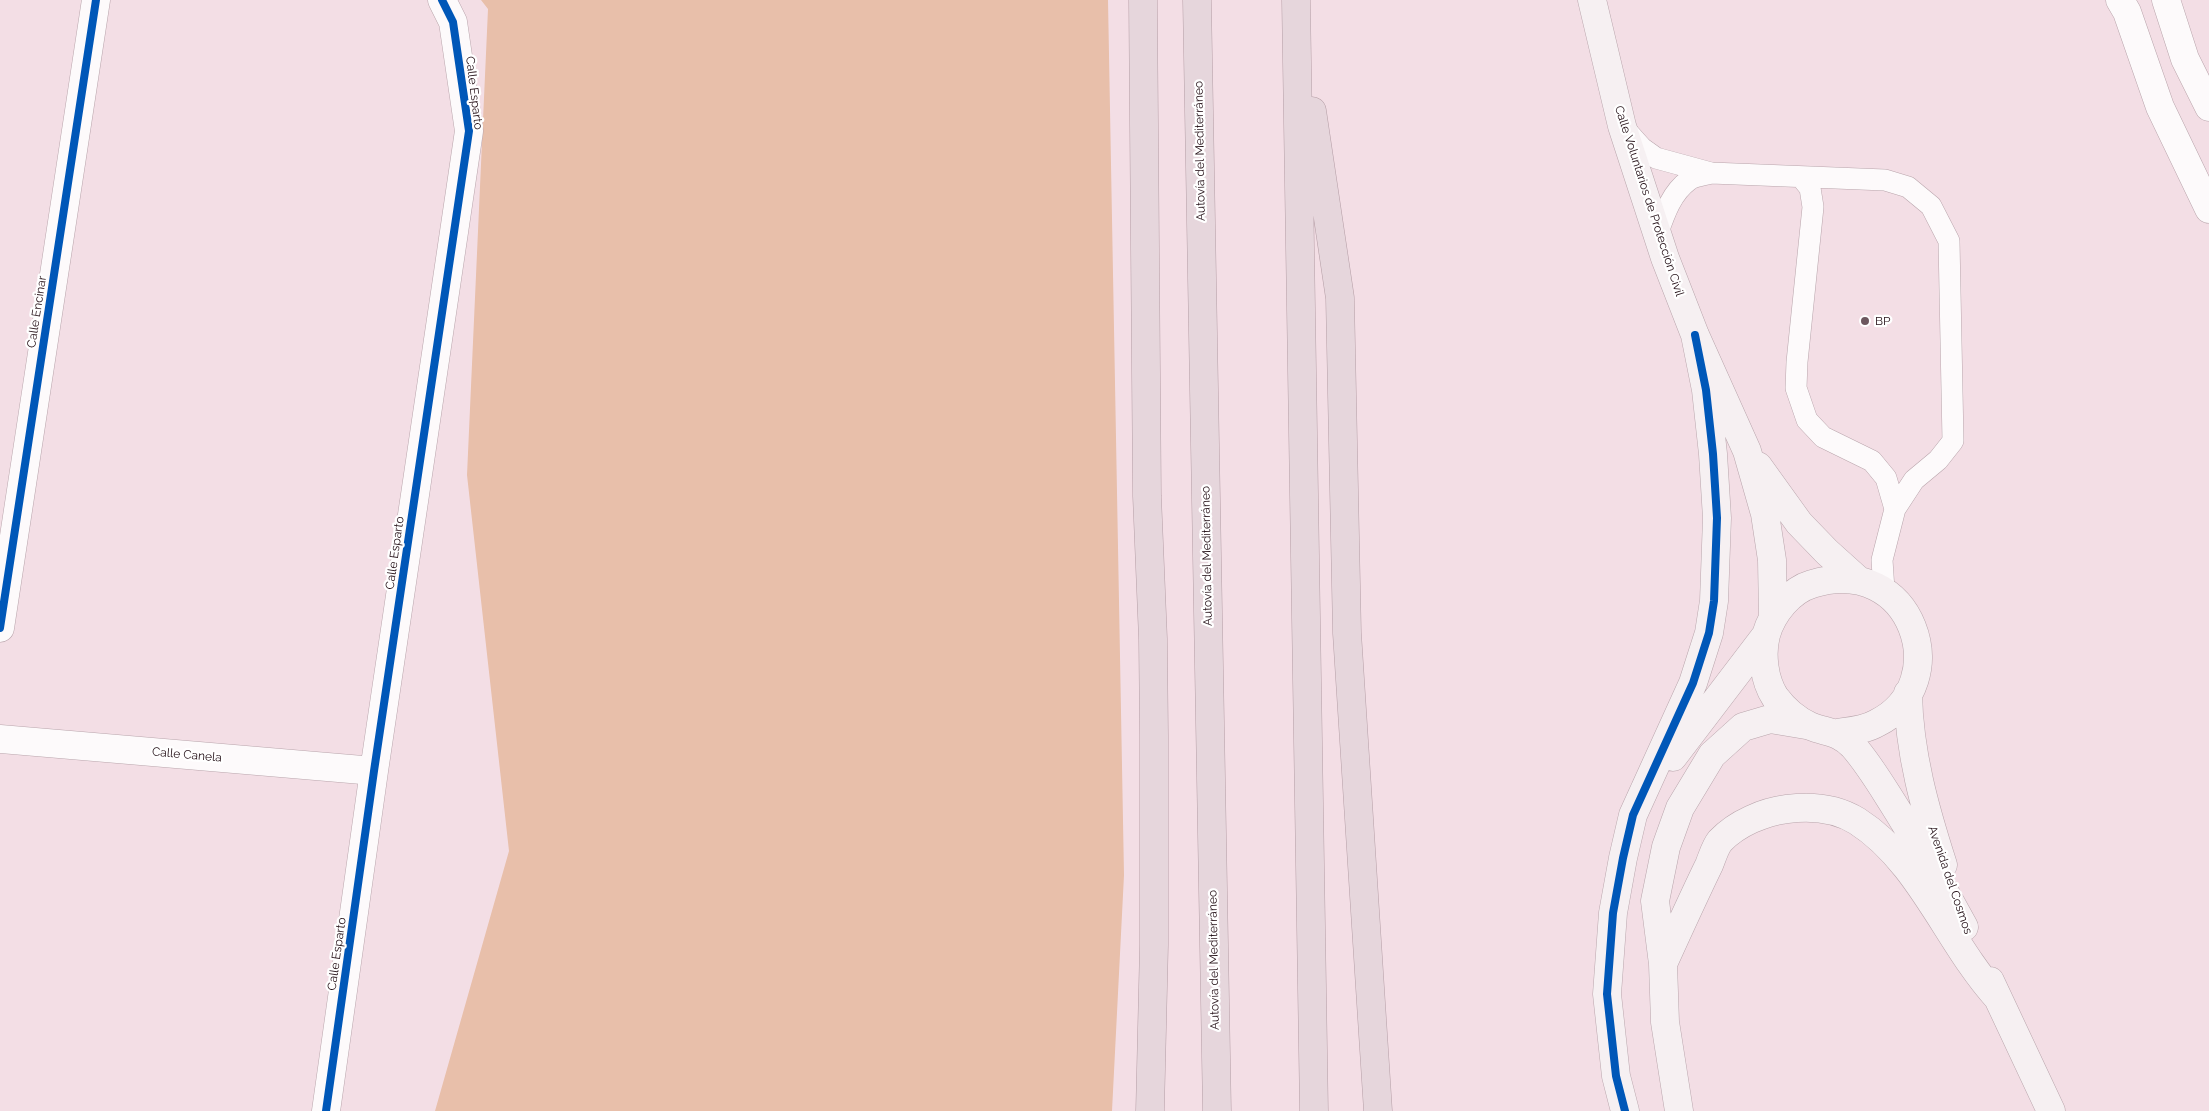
<!DOCTYPE html>
<meta charset="utf-8">
<style>
body{margin:0}
canvas{display:block;background:#f3dee5}
</style>
<canvas width="2209" height="1111"></canvas>
<script>
const c = document.querySelector('canvas').getContext('2d');
c.lineJoin = 'round';
function fill(path, color) {
  c.fillStyle = color;
  c.fill(path, 'evenodd');
}
function trace(path, color, width, dash) {
  c.strokeStyle = color;
  c.lineWidth = width;
  c.lineCap = dash ? 'butt' : 'round';
  c.setLineDash(dash || []);
  c.stroke(path);
}
function label(font, color, halo, rows, align = 'center') {
  c.font = font + ' Raleway,sans-serif';
  c.lineWidth = 4.5;
  c.setLineDash([]);
  c.textBaseline = 'middle';
  c.strokeStyle = halo;
  c.fillStyle = color;
  for (const [text, x, y, turn = 0] of rows) {
    c.save();
    c.translate(x, y);
    c.rotate((+turn || 0) * Math.PI / 180);
    c.textAlign = isNaN(turn) ? turn : align;
    if (halo) c.strokeText(text, 0, 0);
    c.fillText(text, 0, 0);
    c.restore();
  }
}
const green = new Path2D(`
 M481,0H1108L1124,875L1112,1111H435L509,851L467,475L488,9Z`);
const lane = new Path2D(`
 M1625,129L1642,148L1656,158L1711,173L1885,180L1908,187L1931,206L1949,241L1953,441L1938,460L1914,480L1895,509L1882,560L1884,590
 M1801,177L1810,188L1813,207L1797,362L1796,388L1807,420L1823,437L1872,461L1886,478L1895,509
 M1657,235C1664,215 1671,193 1689,180C1694,176 1705,175 1711,173`);
const street = new Path2D(`
 M2120,0L2127,12L2160,107L2209,209
 M2166,0L2185,59L2209,107
 M0,628L96,0
 M0,739L374,771
 M326,1111L374,771L469,131L453,22L442,0`);
const secondary = new Path2D(`
 M1592,0L1622,126L1665,258L1695,335L1747,451L1765,514L1772,560L1773,617
 M1758,466L1799,523L1827,552L1857,579
 M1908,693C1909,753 1925,809 1943,865
 M1837,733C1851,731 1865,730 1877,723C1956,684 1913,552 1812,584C1791,590 1772,613 1766,635C1761,654 1764,680 1775,697C1784,709 1796,720 1810,726C1827,733 1839,731 1853,746C1868,763 1880,783 1892,802C1918,843 1941,885 1964,927
 M1673,757L1766,635
 M1663,964C1678,931 1693,898 1709,865C1712,858 1715,847 1720,841C1737,823 1764,812 1787,809C1810,806 1836,808 1857,821C1920,861 1948,943 1997,997
 M1990,981L2051,1111
 M1625,1111L1616,1076L1607,994L1613,913L1623,858L1633,815L1693,683L1709,633L1714,601L1717,518L1713,454L1706,390L1695,335
 M1679,1111L1665,1022L1663,964L1655,901L1666,847L1680,808L1712,755L1743,727L1770,719L1806,725`);
const highway = new Path2D(`
 M1143,0L1147,496L1153,639L1154,736V945L1150,1111
 M1197,0L1217,1111
 M1296,0L1314,1111
 M1312,111L1340,298L1347,633L1378,1111`);
const cycleway = new Path2D(`
 M0,628L96,0
 M326,1111L374,771L469,131L453,22L442,0
 M1625,1111L1616,1076L1607,994L1613,913L1623,858L1633,815L1693,683L1709,633L1714,601L1717,518L1713,454L1706,390L1695,335`);
const markers = [
 [1865,321,5,"#6c575e"]
];
const streetNames = [
 ["Calle Esparto",474,93,83],
 ["Autovía del Mediterráneo",1200,151,-91],
 ["Calle Voluntarios de Protección Civíl",1649,201,72],
 ["Calle Encinar",37,312,-81],
 ["Calle Esparto",395,553,-82],
 ["Autovía del Mediterráneo",1207,556,-91],
 ["Calle Canela",187,755,5],
 ["Avenida del Cosmos",1950,880,71],
 ["Calle Esparto",337,954,-82],
 ["Autovía del Mediterráneo",1214,960,-91]
];
const poiNames = [
 ["BP",1875,321]
];
fill(green, '#e8bfaa');
trace(lane, '#b9a5ac', 22);
trace(street, '#b9a5ac', 29);
trace(secondary, '#b9a5ac', 29);
trace(highway, '#b59ea6', 29);
trace(lane, '#fdfafb', 21);
trace(street, '#fdfafb', 28);
trace(secondary, '#f6f0f2', 28);
trace(highway, '#e6d6dc', 28);
trace(cycleway, '#0057b8', 8);
for (const [x, y, r, color] of markers) {
  const dot = new Path2D();
  dot.arc(x, y, r, 0, 2 * Math.PI);
  c.fillStyle = color;
  c.fill(dot);
  trace(dot, '#fff', 2);
}
label('12px', '#230f16', '#fff', streetNames);
label('12px', '#230f16', '#fff', poiNames, 'left');
</script>
